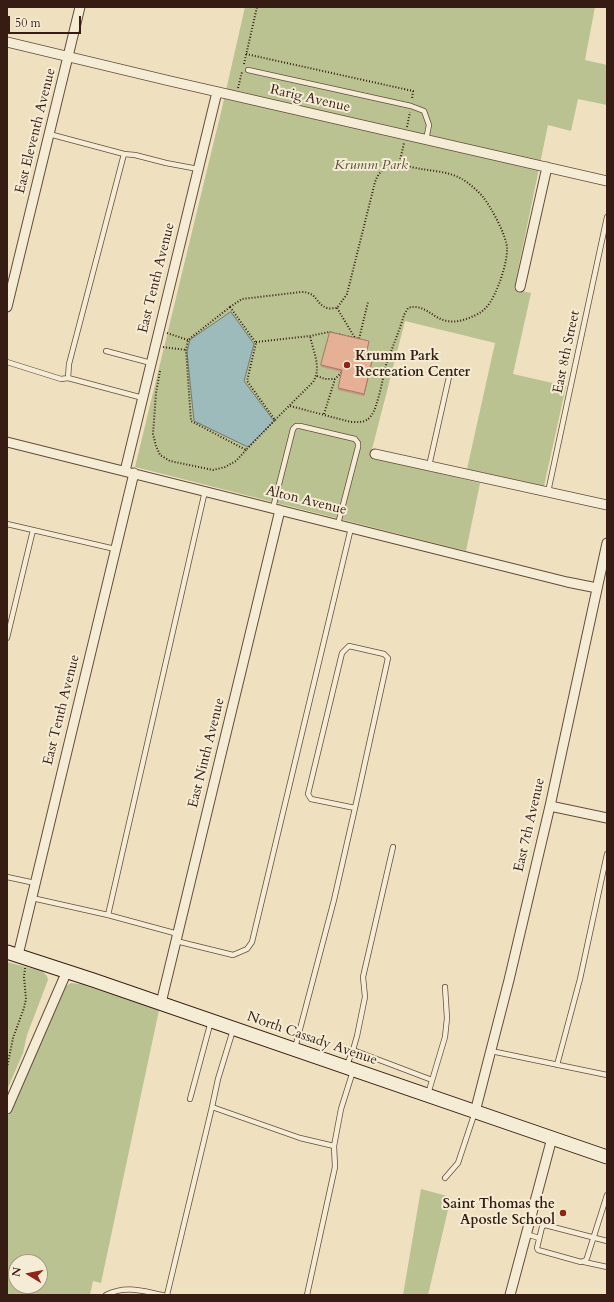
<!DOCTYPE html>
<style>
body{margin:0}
#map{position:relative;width:614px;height:1302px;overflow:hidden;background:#efe1bf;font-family:Cardo,serif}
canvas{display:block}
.frame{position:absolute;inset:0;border:8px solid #361c12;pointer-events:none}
.north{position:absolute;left:8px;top:1254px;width:40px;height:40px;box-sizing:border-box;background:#f5ecd5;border:1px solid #a99987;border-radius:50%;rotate:280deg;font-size:11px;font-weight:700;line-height:16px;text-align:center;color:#361c12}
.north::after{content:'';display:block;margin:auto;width:14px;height:18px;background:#8f2418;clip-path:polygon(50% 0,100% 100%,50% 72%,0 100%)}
.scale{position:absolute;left:8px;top:16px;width:73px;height:18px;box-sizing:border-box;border:2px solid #361c12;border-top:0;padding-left:5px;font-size:12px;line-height:14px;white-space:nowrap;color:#361c12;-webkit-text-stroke:3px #f5ecd5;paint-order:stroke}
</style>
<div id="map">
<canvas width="614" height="1302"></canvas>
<div class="frame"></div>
<div class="north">N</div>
<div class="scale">50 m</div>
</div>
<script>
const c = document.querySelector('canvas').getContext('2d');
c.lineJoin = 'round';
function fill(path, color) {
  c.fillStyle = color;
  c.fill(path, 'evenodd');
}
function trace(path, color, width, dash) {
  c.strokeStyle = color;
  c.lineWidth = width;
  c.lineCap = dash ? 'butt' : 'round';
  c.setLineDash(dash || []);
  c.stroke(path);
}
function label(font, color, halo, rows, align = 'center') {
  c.font = font + ' Cardo,serif';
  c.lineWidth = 4;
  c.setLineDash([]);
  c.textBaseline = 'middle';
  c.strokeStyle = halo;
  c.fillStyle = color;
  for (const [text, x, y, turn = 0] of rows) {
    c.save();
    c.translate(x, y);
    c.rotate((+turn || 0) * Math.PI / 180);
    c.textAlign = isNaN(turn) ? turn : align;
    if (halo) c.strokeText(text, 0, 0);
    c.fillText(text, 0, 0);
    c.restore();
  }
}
const green = new Path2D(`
 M245,7H595L585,60L607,65V105L578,99L571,131L548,125L514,289L531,293L513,374L566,386L544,486L467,469L495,343L405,321L370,457L480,483L466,551L135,467L222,108Z
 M7,962L42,971L47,976L48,980L27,1035L23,1053L7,1090Z
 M71,983L80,984L159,1010L101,1283L93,1281L90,1295H7V1118L64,987ZM16,1262H40V1286H16Z
 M421,1189L451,1197L428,1295H403Z`);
const water = new Path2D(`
 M231,312L254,344L244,381L274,421L248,447L194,421L187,352L190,340Z`);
const path = new Path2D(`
 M246,54L413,91L412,99
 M244,64L257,7
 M238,88L242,72
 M407,127L410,112
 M399,165L404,143
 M230,307L242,299L301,292C318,292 315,304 327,308C330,309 334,308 337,308L347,294L375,182C377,177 380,171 385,168C395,162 410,167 421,169C434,171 450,172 462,179C469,183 478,191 483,197C491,207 507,236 507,249C507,260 503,273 499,284C494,296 489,309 476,315C467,319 457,323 447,321C432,318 424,303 408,308L404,315C399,332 392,348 386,365C383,377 378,407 371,416C366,423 359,422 351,422L290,406
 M230,307L256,343L247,381L275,420L246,450L191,421L186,350L188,340Z
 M337,308L355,338
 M167,333L188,340
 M256,342L310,336L329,332L359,339L368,302
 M163,347L186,350
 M160,371L156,393L153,434L156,446L160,455L170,461L213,470L225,467L236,461L246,450
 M317,376L325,379H335
 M324,414L335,379L342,372
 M275,420L313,382C322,368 313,351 310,336
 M7,1068L13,1038L24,1008L26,999L24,977L25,968`);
const service = new Path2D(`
 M248,70L411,106L424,111L429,125L426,140
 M124,154L135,155L166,163L198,169
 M106,351L151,363
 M7,362L61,379L68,378L69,364L124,154L49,134
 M68,378L143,398
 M429,466L449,377
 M548,492L607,217
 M273,508L293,429L296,426H300L355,439L358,443V447L338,524
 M7,524L115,549
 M7,638L33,530
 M7,877L35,883
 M32,898L108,915L178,934
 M108,915L205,491
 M176,941L233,955L247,949L252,942L351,528
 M233,1030L218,1079L212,1107L300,1138L334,1146L341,1109L353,1071
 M295,1048L334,900L355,808L388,658L384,654L349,646L342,653L308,794L311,799L355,808
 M353,1050L357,1036L365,997L363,977L393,847
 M491,1051L607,1075
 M557,1065L580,979L607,854
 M346,1067L353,1050L432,1080
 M428,1094L445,1037L447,1018L445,987
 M190,1099L211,1021
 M445,1178L458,1163L475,1112
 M607,1195L587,1258L586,1260L581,1262L538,1250L537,1248L542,1227L545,1225L607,1241
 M526,1234L539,1238
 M584,1262L607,1267
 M106,1295C126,1285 142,1291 163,1295
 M167,1295L212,1107
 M307,1295L335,1167L334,1146`);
const minor = new Path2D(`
 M7,42L170,81L607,181
 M520,287L547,167
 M7,307L80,7
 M7,442L567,582L597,588
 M375,454L607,505
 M125,471L217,92
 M550,806L607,818
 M18,955L134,473
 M161,1003L280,510
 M7,1109L67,971
 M475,1112L509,980L550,806L607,543
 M510,1295L552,1138`);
const secondary = new Path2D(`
 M7,952L93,980L607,1157`);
const wall = new Path2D(`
 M369,344L365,359L372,363L364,396L338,390L342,372L321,367V365Z`);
const shadedWall = new Path2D(`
 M372,361V363L364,396V394Z`);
const building = new Path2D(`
 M330,332L369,341L365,359L372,361L364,394L338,388L342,370L321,365Z`);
const markers = [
 [347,365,4,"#8f2418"],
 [563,1213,4,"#8f2418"]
];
const streetNames = [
 ["Rarig Avenue",310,99,13],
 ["East Eleventh Avenue",36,131,-76],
 ["East Tenth Avenue",157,278,-76],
 ["East 8th Street",567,352,-78],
 ["Alton Avenue",306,501,14],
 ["East Tenth Avenue",62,710,-76],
 ["East Ninth Avenue",207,753,-76],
 ["East 7th Avenue",530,825,-77],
 ["North Cassady Avenue",312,1039,19]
];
const parkNames = [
 ["Krumm Park",371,166]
];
const poiNames = [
 ["Krumm Park",355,357],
 ["Recreation Center",355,373],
 ["Saint Thomas the",555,1205,"right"],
 ["Apostle School",555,1221,"right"]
];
fill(green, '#bac291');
fill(water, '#9dbbbb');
trace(water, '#747b77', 1);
trace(service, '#644d3d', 6);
trace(minor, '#644d3d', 11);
trace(secondary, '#361c12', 15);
trace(path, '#361c12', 2, [1, 2]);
trace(service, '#f5ecd5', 4.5);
trace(minor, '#f5ecd5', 9);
trace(secondary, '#f5ecd5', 13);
fill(wall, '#c69781');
fill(shadedWall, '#a17b69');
fill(building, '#e6b096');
trace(building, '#a17b69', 1);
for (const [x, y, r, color] of markers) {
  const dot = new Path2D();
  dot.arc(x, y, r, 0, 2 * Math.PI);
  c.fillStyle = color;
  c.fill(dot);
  trace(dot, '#f5ecd5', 1.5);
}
label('14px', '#361c12', '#f5ecd5', streetNames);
label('italic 14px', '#5e4e38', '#f5ecd5', parkNames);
label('bold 14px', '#361c12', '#f5ecd5', poiNames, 'left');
</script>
